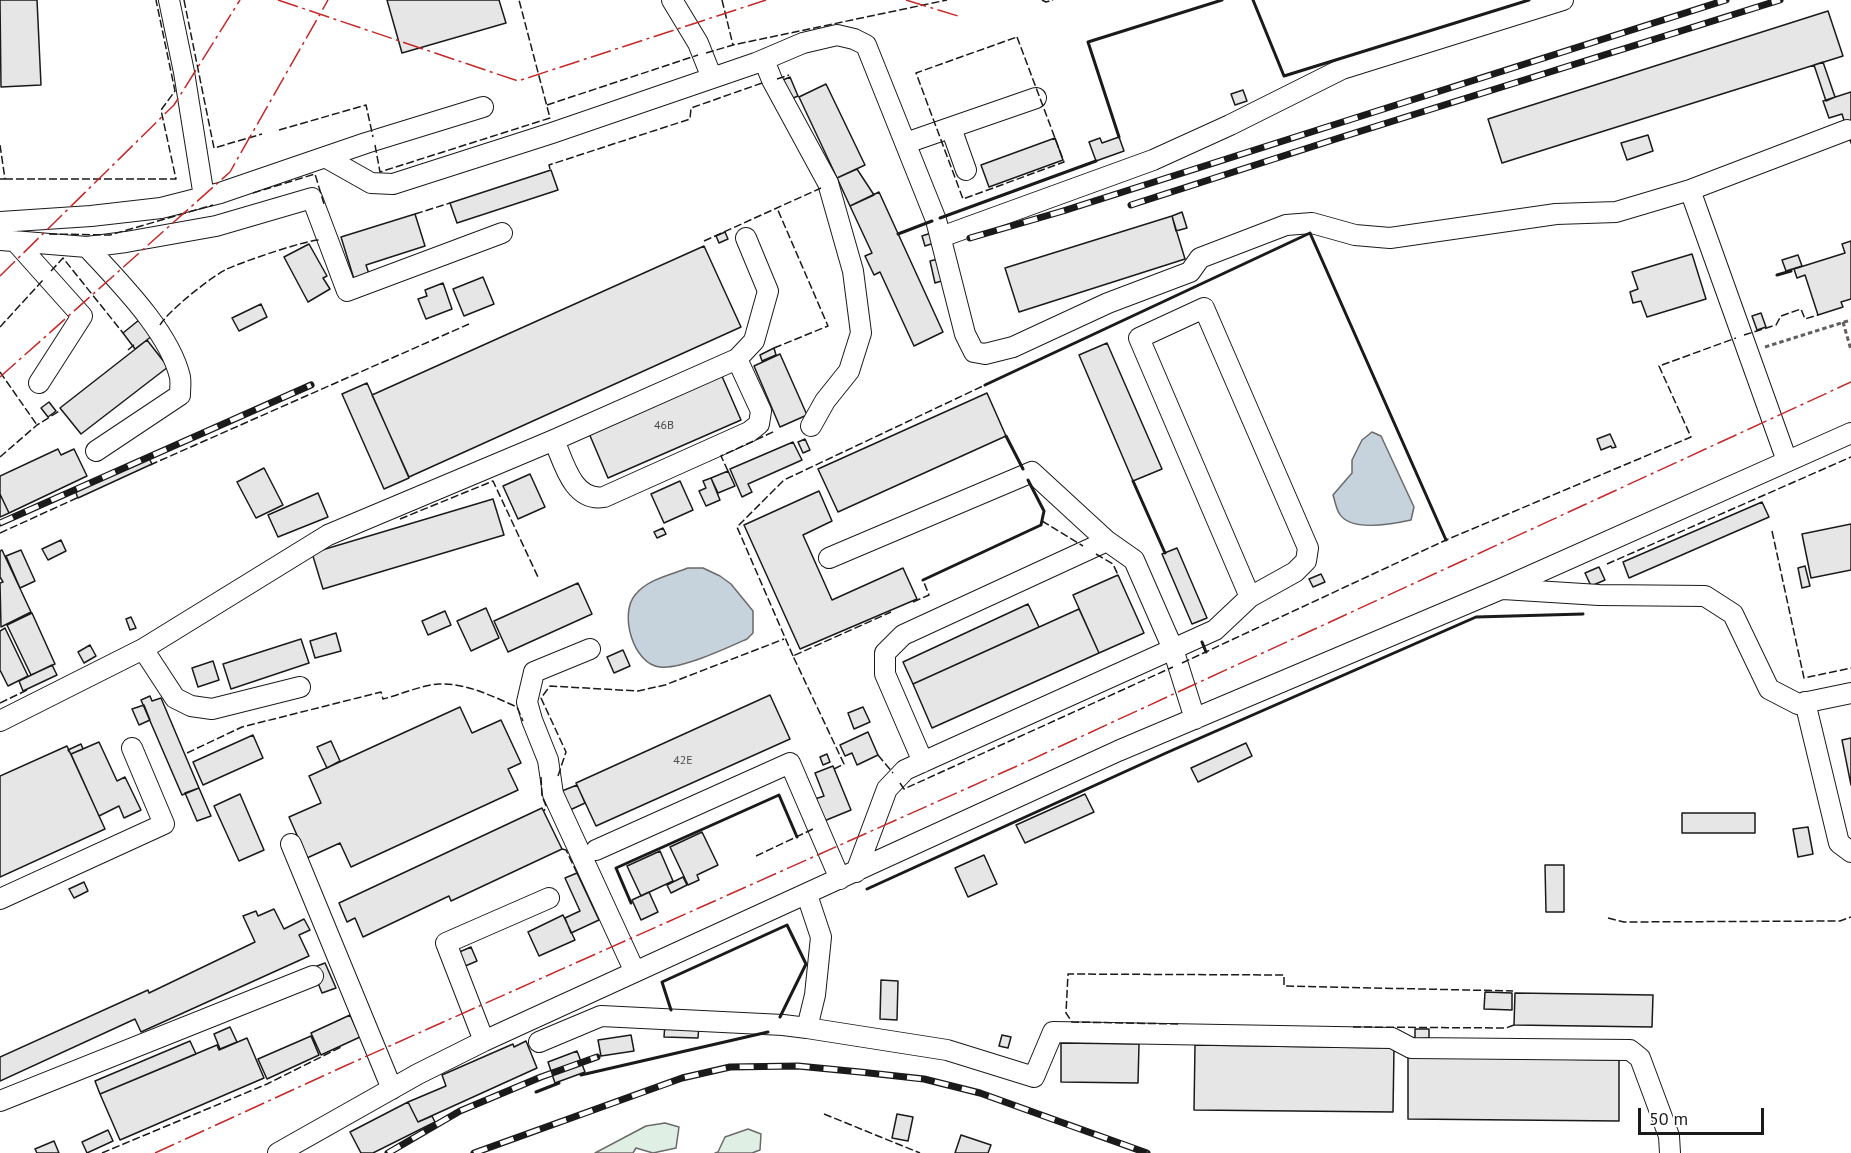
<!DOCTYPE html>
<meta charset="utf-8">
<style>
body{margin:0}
#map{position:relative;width:1851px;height:1153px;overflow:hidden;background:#fff;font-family:"PT Sans",sans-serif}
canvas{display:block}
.scale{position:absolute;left:1638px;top:1108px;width:126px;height:27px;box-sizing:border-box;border:3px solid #1a1a1a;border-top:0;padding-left:8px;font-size:18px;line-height:21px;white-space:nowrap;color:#1a1a1a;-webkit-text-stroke:4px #fff;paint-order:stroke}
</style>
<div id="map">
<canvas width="1851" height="1153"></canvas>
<div class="scale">50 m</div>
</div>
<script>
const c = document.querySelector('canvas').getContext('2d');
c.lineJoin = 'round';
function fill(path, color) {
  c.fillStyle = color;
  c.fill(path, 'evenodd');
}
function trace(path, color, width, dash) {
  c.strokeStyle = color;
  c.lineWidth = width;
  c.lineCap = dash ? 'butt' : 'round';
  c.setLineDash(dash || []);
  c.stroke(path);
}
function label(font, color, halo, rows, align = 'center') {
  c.font = font + ' "PT Sans",sans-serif';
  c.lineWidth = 4.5;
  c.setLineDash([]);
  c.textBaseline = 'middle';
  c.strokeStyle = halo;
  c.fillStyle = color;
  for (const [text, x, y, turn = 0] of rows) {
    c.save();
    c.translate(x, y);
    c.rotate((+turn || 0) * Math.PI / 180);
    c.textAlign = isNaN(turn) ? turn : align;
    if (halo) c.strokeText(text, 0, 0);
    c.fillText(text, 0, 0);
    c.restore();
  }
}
const green = new Path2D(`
 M665,1123L679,1127L676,1148L653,1153L636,1148L633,1153H595L646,1126Z
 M748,1129L761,1134L760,1150L752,1153H715L718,1152L725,1137Z`);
const water = new Path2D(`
 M1372,432L1381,436L1414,507L1411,520C1393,524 1350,533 1339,513C1336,508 1335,501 1333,495L1352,473V460L1362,440Z
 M688,568H703L720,576L731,584L753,611V633L747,639C727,648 680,670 660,667C633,664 619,614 635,595C648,579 670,575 688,568Z`);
const building = new Path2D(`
 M0,0H37L41,85L1,87Z
 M387,0H499L506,23L402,53Z
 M1828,11L1843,56L1502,163L1488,119Z
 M1823,62L1835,97L1826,101L1814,65Z
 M790,77L798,96L791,99L783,80Z
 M826,84L865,165L837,178L799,97Z
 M1243,90L1247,101L1235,105L1231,94Z
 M1851,92V143L1842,114L1829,118L1823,101Z
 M1648,135L1653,151L1627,160L1621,143Z
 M1119,137L1124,151L1096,161L1089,142L1100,138L1102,143Z
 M1055,138L1063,160L989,187L981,165Z
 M857,169L874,195L850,206L837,178Z
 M551,170L558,190L457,223L450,203Z
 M879,192L943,332L914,346L880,272L874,275L865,256L872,253L850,206Z
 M1182,212L1187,228L1176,231L1172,216Z
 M415,214L425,246L366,265L369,274L354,279L341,237Z
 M1172,216L1185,259L1019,312L1005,268Z
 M725,232L728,239L719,243L716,236Z
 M931,233L934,243L925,246L922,236Z
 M1851,241V299L1841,302L1843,307L1818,315L1805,275L1797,278L1794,269L1845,253L1842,244Z
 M309,244L327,276L323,278L330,289L308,302L284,257Z
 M704,246L741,327L409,477L372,395Z
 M1692,254L1706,299L1647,317L1641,301L1633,303L1630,292L1638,289L1632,272Z
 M1798,255L1802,266L1786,271L1782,260Z
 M942,258L948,279L935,283L930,261Z
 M483,277L494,304L464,316L453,289Z
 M443,283L452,309L426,319L418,299L427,296L425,290Z
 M261,304L267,317L239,331L232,318Z
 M1761,313L1766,327L1757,330L1752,316Z
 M139,320L152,336L135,349L123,333Z
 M147,340L168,367L81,434L60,408Z
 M1107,343L1162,469L1133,481L1079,355Z
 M774,348L776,355L762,361L760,355Z
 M780,354L807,415L780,427L754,366Z
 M721,374L741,420L608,478L588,431Z
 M367,383L409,478L384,489L342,394Z
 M987,393L1006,436L838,512L818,469Z
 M49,402L56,411L48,417L41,408Z
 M1610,434L1616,447L1612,448L1611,446L1601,450L1597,439Z
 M805,439L810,450L803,453L798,442Z
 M793,442L802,460L748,484L752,492L742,497L730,469Z
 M58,449L61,455L74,449L87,476L9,513L0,494V476Z
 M148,456L152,464L78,498L74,488Z
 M264,468L283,505L256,518L237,482Z
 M728,471L735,486L718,493L711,478Z
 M530,474L545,507L518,519L503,486Z
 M711,478L720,500L706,506L699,491L706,488L703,481Z
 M680,481L693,510L664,523L651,494Z
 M819,491L832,521L803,535L832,600L903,568L917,599L800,649L744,525Z
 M318,493L328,517L278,537L268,515Z
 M0,494L9,513L0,517Z
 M493,499L504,535L323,589L312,553Z
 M1762,502L1769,517L1629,578L1623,562Z
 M1851,524V570L1811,578L1802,534Z
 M663,528L666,534L657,538L654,532Z
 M61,540L66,551L48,560L42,549Z
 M1177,548L1207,618L1192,624L1162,554Z
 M2,550L31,612L1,627L0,583L3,582L0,577V551Z
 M21,550L35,581L20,588L6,556Z
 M1805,566L1810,586L1802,588L1798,568Z
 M1599,567L1605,580L1591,586L1585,573Z
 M1321,574L1325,582L1313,587L1309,579Z
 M1118,575L1144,633L1099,653L1073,595Z
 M578,583L592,614L508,652L494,621Z
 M1028,604L1039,627L913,684L903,662Z
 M486,608L499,638L471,651L457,621Z
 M1079,609L1099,653L932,728L913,684Z
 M445,611L451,625L428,635L422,621Z
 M32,613L55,664L31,675L7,625Z
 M131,617L136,628L130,630L126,619Z
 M5,628L28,676L8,686L0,670V631Z
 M336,633L341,651L315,658L310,641Z
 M301,639L309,663L231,689L223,664Z
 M90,645L96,656L84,663L78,652Z
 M623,650L630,666L614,673L607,657Z
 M213,661L219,680L198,687L192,668Z
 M52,665L57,675L23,691L19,681Z
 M770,695L790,739L596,826L576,783Z
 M150,696L152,701L161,698L199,788L182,795L141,700Z
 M144,705L150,720L139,725L132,709Z
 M460,707L472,733L501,720L521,763L508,769L518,790L351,867L340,843L307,858L289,817L321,803L309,776Z
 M863,707L870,722L854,729L848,713Z
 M868,732L878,755L857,765L852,753L845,756L840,745Z
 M253,735L263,758L203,785L193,762Z
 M1851,738V785L1842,740Z
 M331,741L340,761L327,768L317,747Z
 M99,742L117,781L125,777L141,810L124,818L119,806L99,816L71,754Z
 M1246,743L1252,756L1198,782L1191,768Z
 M81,744L83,749L71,754L68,750Z
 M67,746L105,829L0,877V776Z
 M827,754L830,762L823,765L820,757Z
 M833,766L851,810L824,821L815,799L824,796L815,773Z
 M577,785L585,803L570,810L562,791Z
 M199,788L211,816L197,821L185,793Z
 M240,794L264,850L239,861L214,806Z
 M1085,794L1094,812L1025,843L1016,825Z
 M542,808L562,849L451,901L449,896L363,937L355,918L347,922L339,903Z
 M1682,813H1755V833H1682Z
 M1808,827L1813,854L1798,857L1793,829Z
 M702,832L718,865L697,875L699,880L688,885L670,847Z
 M660,851L673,881L641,896L627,866Z
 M984,855L997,884L968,897L955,868Z
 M1545,865H1564V912H1546Z
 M577,873L599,920L571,933L565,918L580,911L565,878Z
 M683,877L687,885L671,893L667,885Z
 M84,882L88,891L74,898L69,889Z
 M649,892L658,912L641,920L632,900Z
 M274,909L284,929L304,919L310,930L299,935L309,956L141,1032L135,1019L0,1081V1057L148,990L149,993L255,942L243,916L256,911L258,916Z
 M563,915L575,940L539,956L528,932Z
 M471,947L477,961L463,967L457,953Z
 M325,963L336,988L322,993L312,968Z
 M881,980L898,981L897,1020L880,1019Z
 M1485,992L1512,993V1010L1484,1009Z
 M1515,993L1653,995L1652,1027L1514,1025Z
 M666,1010L700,1012L698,1038L664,1037Z
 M350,1015L360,1037L321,1055L311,1033Z
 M230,1027L237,1042L220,1049L214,1034Z
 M1415,1029H1429V1038L1415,1039Z
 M631,1035L634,1051L601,1056L598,1040Z
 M1002,1035L1011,1037L1008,1048L999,1046Z
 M311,1036L319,1055L267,1079L258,1059Z
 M247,1038L264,1078L120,1140L100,1094L217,1045L219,1050Z
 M190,1041L196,1054L100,1094L95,1081Z
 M526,1041L537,1068L418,1122L408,1102L446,1086L442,1075L513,1044L514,1047Z
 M1061,1043L1139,1044L1138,1083L1061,1082Z
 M1195,1045L1394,1048L1393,1112L1194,1110Z
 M577,1051L585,1072L555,1083L548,1062Z
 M1408,1057L1619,1060V1121L1408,1119Z
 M408,1102L418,1122L432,1116L435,1122L373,1153H361L350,1132Z
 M897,1114L913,1117L908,1141L892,1138Z
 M108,1130L113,1141L87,1153L82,1142Z
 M961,1135L991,1145L988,1153H955Z
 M54,1141L59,1153H37L35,1149Z`);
const path = new Path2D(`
 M1843,322L1851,350
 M1765,347L1851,320`);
const minor = new Path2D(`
 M169,0L184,72L204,197
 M672,0L698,43L712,78
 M764,60L772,80L828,183L853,271L861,333L849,371L825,401L811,426
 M951,128L966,170
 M906,143L1036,98
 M325,157L371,183L393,184L552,133L756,63L803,43L837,35L854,39L866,45L936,220L965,334L974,352L985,354L1013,347L1108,303L1190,272L1200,258L1286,225L1312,223L1355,235L1390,238L1556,214L1616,212L1690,190
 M0,222L91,216L161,208L220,193L366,143L483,107
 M941,237L1153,160L1230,125L1342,69L1563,0
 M0,240L87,247L126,242L216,226L312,198L347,291L502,233
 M15,241L82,316L39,383
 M87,247C118,281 169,331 180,377C181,383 180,389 180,395L96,451
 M554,440C564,463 573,502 604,497L749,432L759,424L761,411L737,359
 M1787,461L1690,190L1847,130
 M829,558L1032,472L1107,541
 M1503,589L1599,595L1705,596L1733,614L1769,689L1798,704L1851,693
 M143,649L175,698L191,706L212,709L300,687
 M590,649L534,672L527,702L532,720L548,760L553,794L635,972
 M1805,702L1839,843L1851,852
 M0,721L143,649L328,535L554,440L737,359L754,341L768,291L746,238
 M923,762L885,674V653L903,635L1107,541L1134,560L1173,649L1195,719
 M291,844L392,1089
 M596,850L790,763L840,879
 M856,872L887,789L905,770L1215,630L1250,597L1139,338L1204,308L1308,548L1306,561L1295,572L1250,597
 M807,895L821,937L815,995L807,1028L947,1050L1034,1077L1053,1032L1392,1038L1411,1048L1630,1050L1640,1058L1669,1136L1670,1153
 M0,899L164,824L132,748
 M484,1041L446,943L549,898
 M539,1042L601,1016L783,1025L807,1028
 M0,1101L313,976
 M278,1153L418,1074L484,1041L1118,751L1501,589L1851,433`);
const rail = new Path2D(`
 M1131,205L1342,137L1780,0
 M970,238L1063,211L1726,0
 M0,523L311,385
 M388,1153L460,1111L541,1077L597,1057
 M474,1153L682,1078L730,1067L798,1066L860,1072L924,1079L980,1093L1147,1153`);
const fence = new Path2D(`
 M184,0L214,148L262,134
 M722,0L733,45
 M1042,0L1046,2L1053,0
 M1017,37L1064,162L963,199L916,73Z
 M706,53L733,45L947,0
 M777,79L789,75
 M547,105L698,55
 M279,130L366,105L373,137
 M0,145L5,179H0
 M375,145L380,172L550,118L519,0
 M550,169L549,165L690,119L691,108L765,82
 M5,179H176L161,110L175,91L156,0
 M253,193L315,174L324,204
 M415,214L450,203
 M49,234L110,235L213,205
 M704,241L821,188
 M51,271L63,258L123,333
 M160,325C167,312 212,276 227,269C242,262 306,240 319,240
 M0,327L43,280
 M1744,335L1776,325L1781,316L1801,309L1805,319L1818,315
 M774,348L828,326L777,208
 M128,350L136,343
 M0,372L37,425
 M0,457L37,425L61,410
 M150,465L469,324
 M728,471L721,456L775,431
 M400,519L493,481L538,577
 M1042,521L1083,546
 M1772,531L1804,678L1851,668
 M0,533L79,497
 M1096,554L1113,564L1118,575
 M1607,564L1851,457
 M913,602L929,595L923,580
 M793,656L737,527L784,480L985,385
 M1182,663L1446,540L1691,437L1659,366L1736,338
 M0,703L27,690
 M187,753L242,727L381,692L383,699C399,695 422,685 439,684C466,683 492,696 517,707L523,721
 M878,755L893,773
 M834,769L844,764L793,656L891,612
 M558,776L566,752L541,698L550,686L638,691L665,685L784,639
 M541,777L542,796L546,806L544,811
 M900,783L904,789L1173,667
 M562,849L566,850L577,873
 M756,856L813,829
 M1608,918L1624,922L1840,921L1851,917
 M1178,1024L1072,1022L1066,1013L1068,974L1284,975V986L1513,991
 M1353,1027L1506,1028L1514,1025
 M824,1114L920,1153
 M102,1153L267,1084L341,1047`);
const wall = new Path2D(`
 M1253,0L1284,76L1529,0
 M1119,137L1088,42L1222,0
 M940,218L1096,161
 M898,234L932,221
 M1777,275L1791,271
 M985,385L1310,233L1446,540
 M1006,436L1023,469
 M1133,481L1165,553
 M923,580L1041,525L1044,511L1028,480
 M1202,642L1206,652
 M867,889L1166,753L1476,617L1583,614
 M631,903L616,868L779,795L797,837
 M671,1010L662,982L787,925L806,964L780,1017
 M581,1075L768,1032
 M536,1092L559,1083`);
const power = new Path2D(`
 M278,0L518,81L766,0
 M906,0L958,16
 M0,276L174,105L240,0
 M0,377L230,172L328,0
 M155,1153L347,1065L1026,762L1851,382`);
const numberNames = [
 ["46В",664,426],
 ["42Е",683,761]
];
fill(green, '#e0efe3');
trace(green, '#6a6a6a', 1.5);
fill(water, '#c6d2dc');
trace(water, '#6a6a6a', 1.5);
fill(building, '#e6e6e6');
trace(building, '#1a1a1a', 1.5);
trace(minor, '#1a1a1a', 22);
trace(path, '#5f5f5f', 3, [4.5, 3]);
trace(minor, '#fff', 20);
trace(rail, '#1a1a1a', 7);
trace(rail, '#fff', 4.5, [14]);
trace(fence, '#1a1a1a', 1.5, [8, 3]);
trace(wall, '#1a1a1a', 3);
trace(power, '#c62828', 1.5, [21, 4.5, 3, 4.5]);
label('12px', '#4d4d4d', null, numberNames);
</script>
